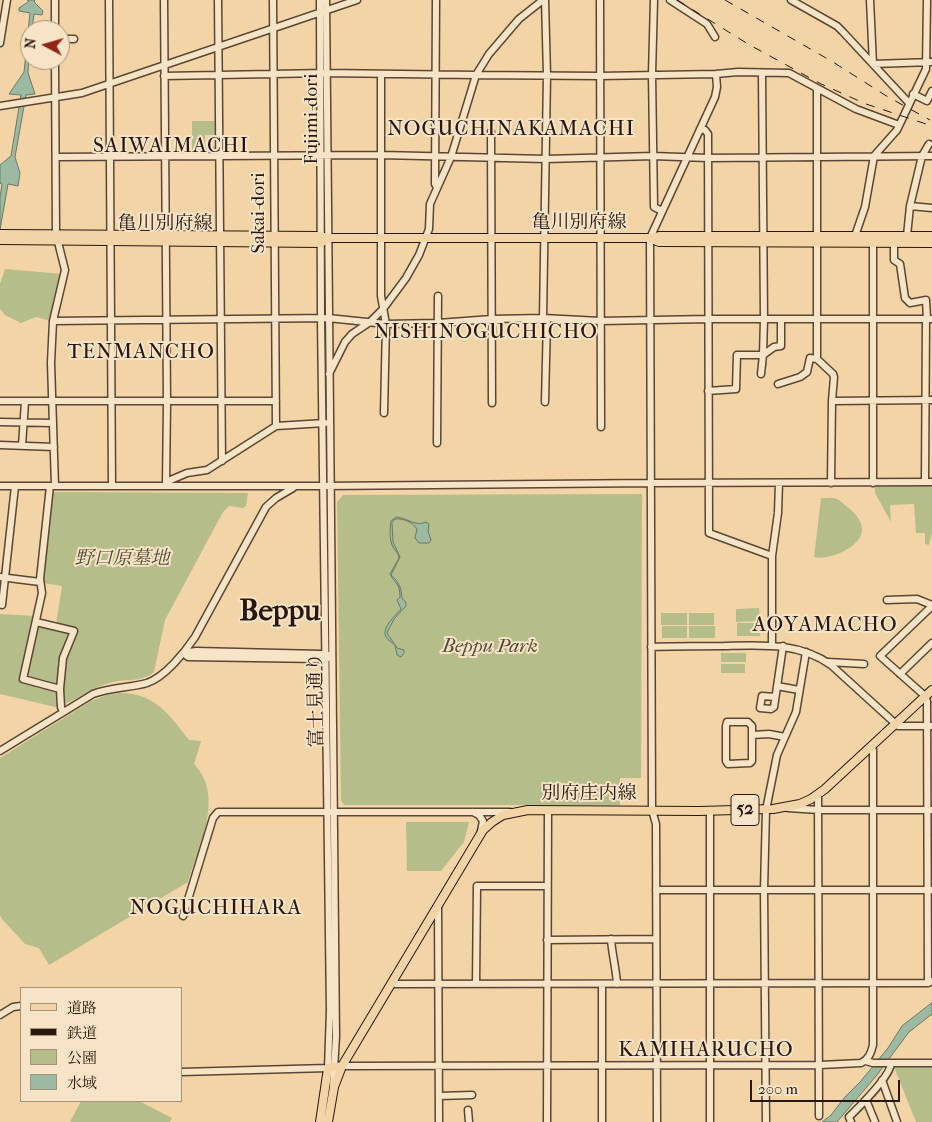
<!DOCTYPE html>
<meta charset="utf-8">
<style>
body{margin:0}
#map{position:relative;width:932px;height:1122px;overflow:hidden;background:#f2d4a6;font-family:"IM FELL French Canon","Noto Serif JP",serif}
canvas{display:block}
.legend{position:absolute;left:20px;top:987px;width:162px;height:115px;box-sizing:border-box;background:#f7e3c5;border:1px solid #a5917c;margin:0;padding:6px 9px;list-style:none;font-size:15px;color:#29160e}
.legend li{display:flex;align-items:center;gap:10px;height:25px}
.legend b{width:25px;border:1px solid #a5917c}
.north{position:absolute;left:20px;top:20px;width:50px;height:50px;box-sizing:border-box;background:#f7e3c5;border:1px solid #a5917c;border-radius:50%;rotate:276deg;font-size:14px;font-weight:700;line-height:20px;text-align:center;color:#29160e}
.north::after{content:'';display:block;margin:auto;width:18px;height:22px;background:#8f2418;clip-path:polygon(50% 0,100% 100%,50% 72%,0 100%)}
.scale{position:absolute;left:750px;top:1080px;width:150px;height:22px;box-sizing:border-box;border:2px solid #29160e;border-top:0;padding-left:6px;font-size:15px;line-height:18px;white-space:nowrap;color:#29160e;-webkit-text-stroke:4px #f7e3c5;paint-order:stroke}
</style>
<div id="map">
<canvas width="932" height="1122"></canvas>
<ul class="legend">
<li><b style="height:6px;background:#f2d4a6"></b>道路</li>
<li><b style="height:6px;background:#29160e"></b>鉄道</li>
<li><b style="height:14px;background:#b5be8b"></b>公園</li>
<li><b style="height:14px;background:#9cb9a1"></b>水域</li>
</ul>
<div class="north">N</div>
<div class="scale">200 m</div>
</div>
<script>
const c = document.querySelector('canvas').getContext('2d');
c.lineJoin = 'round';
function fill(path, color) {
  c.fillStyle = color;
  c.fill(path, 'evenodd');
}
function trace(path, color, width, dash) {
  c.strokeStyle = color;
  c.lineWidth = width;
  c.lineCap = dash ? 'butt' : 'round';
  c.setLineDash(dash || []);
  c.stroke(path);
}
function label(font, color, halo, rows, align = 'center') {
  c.font = font + ' "IM FELL French Canon","Noto Serif JP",serif';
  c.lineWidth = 4;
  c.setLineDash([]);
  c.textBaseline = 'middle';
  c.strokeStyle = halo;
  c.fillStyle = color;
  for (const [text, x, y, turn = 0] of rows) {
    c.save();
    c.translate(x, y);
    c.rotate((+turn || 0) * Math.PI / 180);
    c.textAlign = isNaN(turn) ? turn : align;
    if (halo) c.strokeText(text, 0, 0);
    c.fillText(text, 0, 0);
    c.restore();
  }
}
const green = new Path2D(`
 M192,121H217V135H205V145L217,147V154H204L203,150H192Z
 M5,269L63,274L51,321L36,317L21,323L5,315L0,309V284Z
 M875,486H932V532L929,545L925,544V533H916L914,504L890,505L891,522L875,493Z
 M52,492L248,493L246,506L243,508L229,506L223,512L165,620L154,672C142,682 127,679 113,682C91,687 76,702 55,707L0,694V614L35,616L37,620L56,624L62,586L44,583L42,579Z
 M642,494L641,778H620V805H344L341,800L337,502L343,495Z
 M821,498C826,498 833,497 837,499C841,501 846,506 850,509C870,527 864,542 840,553C831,556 823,559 814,557Z
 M759,608L760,621L736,622V609Z
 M661,613H687V625H661Z
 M689,613H714V625H689Z
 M737,623H760V636H737Z
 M662,626H687V638H662Z
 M689,626H715V638H689Z
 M721,653H746V662H721Z
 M721,664H745V673H721Z
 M118,693C154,692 169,714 189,740L201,741L194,764C225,796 199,846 188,882L49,965L39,948L25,944L2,919L0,915V758L91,701L107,695Z
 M406,822H469L464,842L441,871H407Z
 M896,1066H932V1122H916L894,1067Z
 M81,1101H139L172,1118L170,1122H70Z`);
const water = new Path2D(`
 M28,0H34L35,3L43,11L42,15L34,14L32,30H30L28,73L35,94L26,95L15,157L20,173L18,186L8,184L0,230V197L2,184L0,183V165L11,156L21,95L9,94L24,72L30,13L19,11V8L28,2Z
 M397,517C407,518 416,527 426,522L429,524L428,531L431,540L429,543H419L415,538L417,529C412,522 403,518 395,519L392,522L393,542L400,557L391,575C399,582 401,587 402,598L406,603V606L394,619L387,633L397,648L404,650V653L401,657L397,655L395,645C392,642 388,641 386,637C381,628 395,616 401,609L397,600L400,597C400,583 395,584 390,574L399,558C398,552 396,552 393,547C389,540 390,528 391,521Z
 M932,1003V1014L909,1032L877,1075L837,1122H822L831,1115L845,1097L860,1082L888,1048L902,1026Z`);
const minor = new Path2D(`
 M109,0L112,486
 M164,0L167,402L166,486
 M218,0L222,461
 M273,0L276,426
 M326,0L336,1036L333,1086
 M436,0L435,184L437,188
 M600,0L601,427
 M654,0L652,74L654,207L662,211
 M670,0L707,24L715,37
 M791,0L837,26L843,32L909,103
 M870,0L873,64
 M55,30V0
 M60,39H74
 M0,43L7,0
 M873,64L932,62
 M381,74V296L386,324L384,413
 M164,76L326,73L476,75L600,76L716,74L738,72L789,73L856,109L899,125
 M817,88V359L833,374L834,377L832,401L831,483
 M913,94L927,101L932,91
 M0,106L82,93L357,0
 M700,129L705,130L708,134L709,533L772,556
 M491,132L492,403
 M56,157L381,155L546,159L653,156L708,158L932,156
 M910,206L932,208
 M855,236L865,207L874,156L897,130L926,69L927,0
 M907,236L910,206L922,156L929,144
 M894,239V260L900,264L905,298L910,303L926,300L927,319
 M543,318L547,75L545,0
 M53,321L328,318L386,324L438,323L492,319L543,318L600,321L709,319H932
 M329,374L345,342L352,334L370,322L383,309L406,278L419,255L429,229L430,204L451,157L476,75L489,54L519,19L543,0
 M761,374L763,355L764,319L762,74
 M778,384L800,377L807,372L810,358L817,359
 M708,391L736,389L737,355H763L774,347L781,346V319
 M0,401H276
 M832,401L932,400
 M545,402L547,319
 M0,422L53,423
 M437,443L438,296
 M0,445L54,447
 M22,446L25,402
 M166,482L187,473L207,470L276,426L325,423
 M925,482L926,319
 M873,483V240
 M0,486H324L651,483L932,482
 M50,486L40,579L42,593L23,679L60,689L61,707L63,712
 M55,486L51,363L53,321L65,270L56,234L55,60
 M0,577L40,582
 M887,600L917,599L932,605
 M2,605L15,486
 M36,622L74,631L63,658L60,689
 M772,645V556L778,513L779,483
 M651,647C675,646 699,646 724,646C761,645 799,642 831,665L898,726H931
 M183,653L188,657L320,659L328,658
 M183,653L196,651L320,654L328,655
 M828,662L864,664
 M900,674L932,643
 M777,686L799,690
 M775,697L762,696L760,708L771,709L774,707C777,687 780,667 783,646
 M752,735V726L748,722H727L726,726V761L728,764L750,763L752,761V735L769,734L785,737
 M0,751L93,694C111,687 130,688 147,683C165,677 185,652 195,637L266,507L276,498L293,488
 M818,794L819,1116
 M788,808L819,810H931
 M473,812L479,815L483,821L481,831
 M710,813V1122
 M656,890H931
 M438,906L439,1122
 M183,916L213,818L218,812H510
 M611,939C612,954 616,968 617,984
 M547,940L656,939
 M928,983L927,701L925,696L880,656L932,606
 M392,984L928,983L932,981
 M476,984L477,886H547
 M602,984V1122
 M0,1015L13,1007L21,1006
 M866,1061L873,1063H932
 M342,1066L820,1065L861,1063C869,1059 871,1053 873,1045V750L870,747
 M181,1072L328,1068L330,1011L321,319L320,0
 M882,1080L897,1122
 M439,1096L472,1095
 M866,1100L875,1122
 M468,1110L469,1122
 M547,1122L548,810
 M657,1122L656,824L652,810L650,238L715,97L717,87L716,74
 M766,1122L764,890L766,810L777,755L796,712L806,652
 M851,1122L849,1117C859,1107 891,1076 891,1063`);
const major = new Path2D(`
 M0,234L321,236L328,238H650L660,236H932
 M650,238L659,242L932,243
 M0,240L321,243L328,238
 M320,1122L328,1068L342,1066L483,830L492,822L503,815L528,810L699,811L773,809L800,804L811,799L825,789L932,690
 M328,1122L334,1087L342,1066`);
const rail = new Path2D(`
 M677,0L748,44L821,84L866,104L932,126
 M725,0L833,62L888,97L930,120`);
const shields = [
 [745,810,28]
];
const shieldNames = [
 ["52",745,810]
];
const streetNames = [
 ["Fujimi-dori",312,119,-90],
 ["Sakai-dori",259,213,-90],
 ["亀川別府線",579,223],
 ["亀川別府線",165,224],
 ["富士見通り",317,700,-91],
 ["別府庄内線",589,794]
];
const parkNames = [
 ["野口原墓地",122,559],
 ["Beppu Park",490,647]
];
const quarterNames = [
 ["NOGUCHINAKAMACHI",511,130],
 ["SAIWAIMACHI",171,147],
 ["NISHINOGUCHICHO",486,333],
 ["TENMANCHO",141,353],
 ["AOYAMACHO",825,626],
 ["NOGUCHIHARA",216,909],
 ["KAMIHARUCHO",706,1051]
];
const townNames = [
 ["Beppu",280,613]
];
fill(green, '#b5be8b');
fill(water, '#9cb9a1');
trace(water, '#6e7866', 1);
trace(minor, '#5b4634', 9);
trace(major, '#29160e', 10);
trace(minor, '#f7e3c5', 6);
trace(major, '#f2d4a6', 8);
trace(rail, '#29160e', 1, [9, 9]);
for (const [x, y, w] of shields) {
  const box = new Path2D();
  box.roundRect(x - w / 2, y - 15.5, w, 31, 4);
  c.fillStyle = '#f7e3c5';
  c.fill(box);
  trace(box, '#29160e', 1);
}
label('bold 18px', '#29160e', null, shieldNames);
label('19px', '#29160e', '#f7e3c5', streetNames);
label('italic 19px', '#534834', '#f7e3c5', parkNames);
c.letterSpacing = '1px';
label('21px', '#29160e', '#f7e3c5', quarterNames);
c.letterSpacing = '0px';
label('bold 29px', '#29160e', '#f7e3c5', townNames);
</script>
